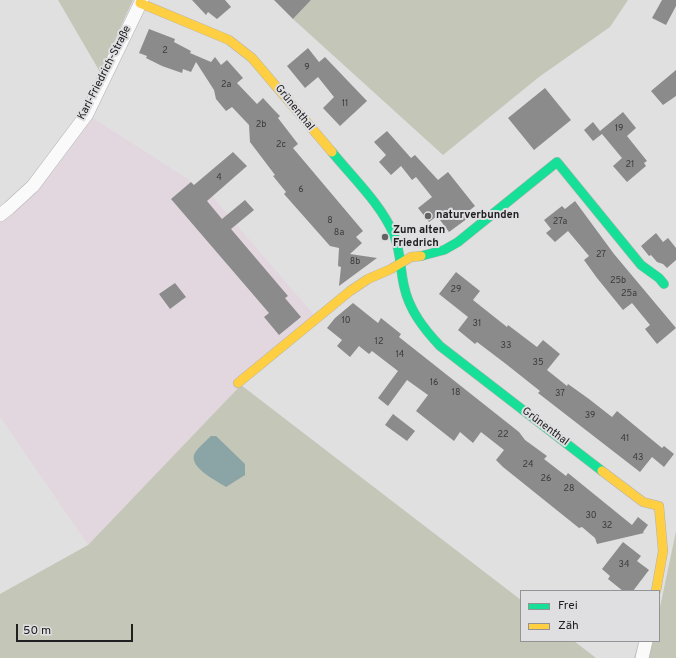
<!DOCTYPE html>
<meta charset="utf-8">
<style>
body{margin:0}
#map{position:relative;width:676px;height:658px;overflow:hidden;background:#e0e0e1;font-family:Overpass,sans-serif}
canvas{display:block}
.legend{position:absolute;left:520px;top:590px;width:140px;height:52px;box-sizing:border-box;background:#dfdfe2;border:1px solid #939395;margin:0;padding:5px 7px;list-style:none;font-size:12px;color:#202021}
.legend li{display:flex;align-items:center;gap:8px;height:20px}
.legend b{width:20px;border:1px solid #939395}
.scale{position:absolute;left:16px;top:624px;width:117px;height:18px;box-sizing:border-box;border:2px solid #202021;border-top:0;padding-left:5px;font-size:12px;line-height:14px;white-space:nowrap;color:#202021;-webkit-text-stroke:3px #dfdfe2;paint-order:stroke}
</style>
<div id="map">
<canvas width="676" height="658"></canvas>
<ul class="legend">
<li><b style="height:5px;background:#16e098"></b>Frei</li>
<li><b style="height:5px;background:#ffcf43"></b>Zäh</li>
</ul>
<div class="scale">50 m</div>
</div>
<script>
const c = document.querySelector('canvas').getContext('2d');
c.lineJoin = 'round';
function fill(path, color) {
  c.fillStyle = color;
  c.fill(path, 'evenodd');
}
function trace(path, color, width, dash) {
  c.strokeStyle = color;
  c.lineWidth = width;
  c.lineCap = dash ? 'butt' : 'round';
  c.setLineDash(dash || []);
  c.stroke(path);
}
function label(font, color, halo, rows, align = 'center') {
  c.font = font + ' Overpass,sans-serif';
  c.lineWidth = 4;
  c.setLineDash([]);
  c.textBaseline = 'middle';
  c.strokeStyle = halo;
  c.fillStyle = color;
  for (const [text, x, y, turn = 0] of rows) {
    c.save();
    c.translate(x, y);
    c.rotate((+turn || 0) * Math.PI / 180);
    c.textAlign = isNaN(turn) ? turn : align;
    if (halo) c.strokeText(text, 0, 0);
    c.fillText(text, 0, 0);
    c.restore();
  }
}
const industrial = new Path2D(`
 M93,118L188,179L206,200L212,196L315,316L241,385L88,545L0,417V221L18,208L53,172Z`);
const green = new Path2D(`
 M58,0H133L100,72Z
 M311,0H628L610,27L539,77L443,155L293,19Z
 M241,385L521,600V641H574L596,658H0V594L88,545Z
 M676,531V658H634L639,641H659V612Z`);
const water = new Path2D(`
 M211,436H216L245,464V475L226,487C217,481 190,468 194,455C196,449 206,441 211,436Z`);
const building = new Path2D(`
 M192,0H225L231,7L217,19L208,12L206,15Z
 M274,0H311L293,19Z
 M662,0H676V6L666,25L652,18Z
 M149,29L175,39L174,42L191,51L190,53L211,62L215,57L221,65L227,60L243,78L237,83L257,104L263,98L275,111L280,116L278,118L298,144L293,148L363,231L356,237L362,243L350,254L377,258L339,286L341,267L338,266L339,248L330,246L284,194L286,192L273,176L275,175L250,142L249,125L232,107L226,111L216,99L214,90L196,62L191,72L183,69L182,73L162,66L146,58L147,56L139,53Z
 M308,48L319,62L325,57L367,101L340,126L323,108L334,97L318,77L305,88L287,66Z
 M676,70V96L663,105L651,91Z
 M545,88L571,120L534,150L508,118Z
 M623,112L636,128L627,136L647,161L644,163L646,166L627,182L613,166L622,158L602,134L593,141L584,130L593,122L600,131Z
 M387,131L411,158L415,155L438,180L448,172L475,206L465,214L468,218L449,232L437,216L429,222L418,208L432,197L416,177L412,180L401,166L391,175L379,162L386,155L374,142Z
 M233,152L247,166L207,201L222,219L245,200L254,210L231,229L288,296L285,298L301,317L279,335L264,317L269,313L171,199L191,182L194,185Z
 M575,201L614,254L676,328L657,344L645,329L650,325L632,303L623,310L597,278L584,260L589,256L568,231L555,242L546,233L551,229L544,220L562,206L565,209Z
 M656,233L663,242L668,238L676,248V260L667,268L663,264L657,262L651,255L649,256L641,246Z
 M456,272L480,291L473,300L507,327L508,325L537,347L543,340L560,354L547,370L567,386L568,384L589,399L612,417L617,411L662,448L664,446L674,454L664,467L652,457L640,472L538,393L540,391L506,364L477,342L475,344L458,330L468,317L439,294Z
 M175,283L186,297L170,309L159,294Z
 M353,303L378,323L381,318L401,334L399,337L519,432L525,440L547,456L544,459L566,476L568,473L632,525L638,517L648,525L643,532L644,533L597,544L595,538L582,527L579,528L503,467L496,460L504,450L481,432L473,443L460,432L454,441L416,411L428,395L407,380L388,406L378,398L398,371L372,351L369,354L359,346L350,357L337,346L342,340L327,328L335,318Z
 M393,414L415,431L407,441L385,425Z
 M623,542L641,556L637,561L649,570L633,591H623L608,579L610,576L602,569Z`);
const street = new Path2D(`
 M0,215L9,208L33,186L87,114L142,0
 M642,658L646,641`);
const fast = new Path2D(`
 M332,152C353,178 381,204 394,235C401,252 400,269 404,286C409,310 424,329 440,346L602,471
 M421,256L444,250L458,242L557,162L641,265L659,278L664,284`);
const slow = new Path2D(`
 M140,3L229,40L252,58L332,152
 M238,383L350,291L368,279L391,269L411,257L421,256
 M602,471L643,502L659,506L663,551L656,591`);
const markers = [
 [428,216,4,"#636364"],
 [385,237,4,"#636364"]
];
const numberNames = [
 ["2",165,51],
 ["9",307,68],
 ["2a",226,85],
 ["11",345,104],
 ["2b",261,125],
 ["19",619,129],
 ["2c",281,145],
 ["21",630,165],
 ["4",219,178],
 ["6",301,190],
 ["8",330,221],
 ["27a",560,222],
 ["8a",339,233],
 ["27",601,255],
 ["8b",355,262],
 ["25b",618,281],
 ["29",456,290],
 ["25a",629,294],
 ["10",346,321],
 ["31",477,324],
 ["12",379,342],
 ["33",506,346],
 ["14",400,355],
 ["35",538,363],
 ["16",434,383],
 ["18",456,393],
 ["37",560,394],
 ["39",590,416],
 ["22",503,435],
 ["41",625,439],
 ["43",638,458],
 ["24",528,465],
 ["26",546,479],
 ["28",569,489],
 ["30",591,516],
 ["32",607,526],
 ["34",624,565]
];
const streetNames = [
 ["Karl-Friedrich-Straße",105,73,-63],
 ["Grünenthal",294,108,51],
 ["Grünenthal",545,427,37]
];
const poiNames = [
 ["naturverbunden",436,216],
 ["Zum alten",393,231],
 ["Friedrich",393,244]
];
fill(industrial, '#e2d7de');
fill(green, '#c4c6b8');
fill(water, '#8ba4a6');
fill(building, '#8b8b8b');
trace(street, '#b1b1b2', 14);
trace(fast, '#b1b1b2', 10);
trace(slow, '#b1b1b2', 10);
trace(street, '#fafafa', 13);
trace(fast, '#16e098', 9);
trace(slow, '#ffcf43', 9);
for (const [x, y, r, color] of markers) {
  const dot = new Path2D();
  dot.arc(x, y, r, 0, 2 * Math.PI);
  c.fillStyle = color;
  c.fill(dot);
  trace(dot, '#dfdfe2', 1.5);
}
label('9px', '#3b3b3c', null, numberNames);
label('11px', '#202021', '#dfdfe2', streetNames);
label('bold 11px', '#202021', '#dfdfe2', poiNames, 'left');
</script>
